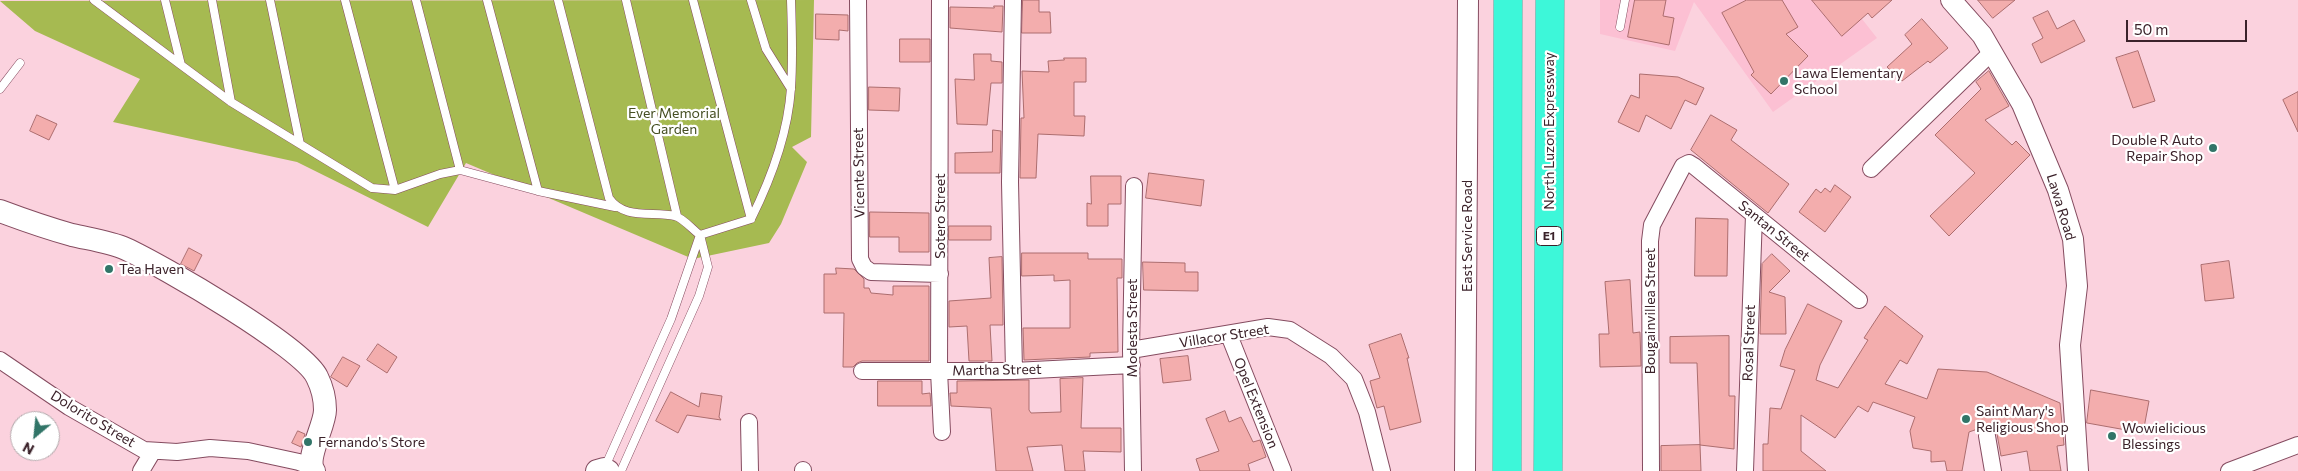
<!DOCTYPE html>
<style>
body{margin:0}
#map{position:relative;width:2298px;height:471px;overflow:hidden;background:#fbd2de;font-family:Commissioner,sans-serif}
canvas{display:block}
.north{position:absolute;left:10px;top:411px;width:50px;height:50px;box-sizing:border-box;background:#fff;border:1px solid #b1a7aa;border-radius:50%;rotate:208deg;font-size:14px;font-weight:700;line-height:20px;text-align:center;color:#3b222a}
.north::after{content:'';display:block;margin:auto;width:18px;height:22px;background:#317568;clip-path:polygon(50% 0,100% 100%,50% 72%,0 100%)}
.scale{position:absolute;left:2126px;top:20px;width:121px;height:22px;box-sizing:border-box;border:2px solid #3b222a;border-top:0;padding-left:6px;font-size:15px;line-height:18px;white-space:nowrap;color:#3b222a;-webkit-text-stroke:4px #fff;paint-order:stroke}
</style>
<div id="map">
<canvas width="2298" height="471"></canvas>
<div class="north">N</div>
<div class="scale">50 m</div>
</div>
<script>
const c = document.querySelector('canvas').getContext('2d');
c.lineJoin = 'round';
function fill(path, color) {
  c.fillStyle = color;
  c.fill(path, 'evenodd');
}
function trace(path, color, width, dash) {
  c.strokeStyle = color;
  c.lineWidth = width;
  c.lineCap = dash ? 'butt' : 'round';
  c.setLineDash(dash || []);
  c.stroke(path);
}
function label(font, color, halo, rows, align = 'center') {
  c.font = font + ' Commissioner,sans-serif';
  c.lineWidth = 4.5;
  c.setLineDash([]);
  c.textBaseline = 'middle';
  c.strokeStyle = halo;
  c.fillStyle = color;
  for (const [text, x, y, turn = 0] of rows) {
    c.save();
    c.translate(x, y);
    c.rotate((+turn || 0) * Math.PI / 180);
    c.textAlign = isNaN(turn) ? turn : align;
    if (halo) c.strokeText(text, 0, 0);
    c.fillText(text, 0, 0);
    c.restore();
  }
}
const built = new Path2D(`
 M1600,0H1847L1877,38L1773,112L1694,2L1675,51L1600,34Z`);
const green = new Path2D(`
 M814,0L811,137L792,147L807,162L781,224L769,243L693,259L466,163L428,227L297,162L113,122L140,79L35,31L0,1Z`);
const building = new Path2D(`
 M1023,0H1039V12H1050L1051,33H1022Z
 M1635,0H1666L1663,16L1674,18L1669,45L1628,37Z
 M1747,0H1782L1798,27L1786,34L1808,56L1771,94L1751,75L1754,72L1722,13Z
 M1812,0H1892L1872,18L1868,13L1842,36Z
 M1978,0H2015L1993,18Z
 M994,6H1003L1002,32L950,28V7L994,8Z
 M2048,11L2057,29L2074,20L2085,41L2041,63L2032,44L2043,38L2033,18Z
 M816,14L848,15V31L839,30V40L816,39Z
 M1922,19L1948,48L1930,63L1928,61L1902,81L1887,67L1912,44L1905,35Z
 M900,39H930V62H900Z
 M2138,51L2155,101L2133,108L2116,58Z
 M974,54H991V61L1002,62V83H991L987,125L957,124L955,79L974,80Z
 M1064,58H1086V82H1074V116H1085L1084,136L1038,134L1036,178H1020L1021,118H1024L1022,71L1049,72L1048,61L1064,60Z
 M1989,71L2009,106L1985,120L2012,145L2016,141L2030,155L1949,236L1930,216L1975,173L1935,135L1981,89L1976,82Z
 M1640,74L1678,77L1704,88L1696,105L1685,100L1671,129L1646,115L1639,132L1618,122L1631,95L1639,98Z
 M869,87L900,88L899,111L869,110Z
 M2298,92V132L2283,100Z
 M37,115L57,124L49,140L30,131Z
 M1711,115L1737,130L1731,140L1789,184L1768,213L1691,150Z
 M993,130L1001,131L1000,173H955V153L992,152Z
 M1149,173L1204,180L1201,206L1146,198Z
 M1091,176H1121V204H1108V226H1087V203L1091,204Z
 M1835,185L1851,197L1825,232L1799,212L1816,189L1821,193L1825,188L1830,192Z
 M870,212L929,213V252H899V237H870Z
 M1696,218L1728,219L1727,276H1695Z
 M949,226H991V240H949Z
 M189,248L202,255L194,271L181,264Z
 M1022,253H1088V259H1122V278H1117L1118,352L1090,353V357L1024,360L1023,328H1070V280L1054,281V275L1022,276Z
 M1772,254L1790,271L1769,292L1785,297L1786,334H1760L1762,264Z
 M1002,257L1003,325H990L992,361H969L967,326L949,327V301L991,298L989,258Z
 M2229,261L2234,298L2205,301L2201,265Z
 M1143,262L1185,263V272H1198V291L1144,290Z
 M836,268L854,269L864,279V288H869L871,293L893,295V286H929V361H862L857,363L853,367H843L844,313H824V274H836Z
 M1630,280L1633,333L1640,332L1641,366L1600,367L1599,334H1609L1605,282Z
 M1808,304L1842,321L1820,365L1816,380L1838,388L1868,340L1864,338L1885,306L1923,336L1907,364L1900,360L1885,384L1927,399L1938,369L1987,372L2060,403L2064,445L2057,446L2061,471H2030L2027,451L2001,456L1997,434L1992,424L1969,432L1962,471H1947L1945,461L1931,462V451L1913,448L1910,431L1915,417L1873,402L1868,412L1858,406L1835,438L1801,415V451L1826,471H1763V444H1768L1770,408L1781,409L1795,370L1780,366L1785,350Z
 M1401,334L1409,358H1407L1421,422L1390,430L1384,406L1377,408L1370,381L1380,378L1369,345Z
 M1729,336V396H1735L1734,449L1700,445L1697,363H1670V337Z
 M378,344L397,357L387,373L367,360Z
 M1188,356L1191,380L1163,383L1160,359Z
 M343,357L360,366L347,387L331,377Z
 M1083,378L1081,428H1121V452L1083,451L1085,471H1065L1062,445L1027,447L1033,471H996L991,408L951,406L950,393H957V381L1029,380V410L1031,413L1061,412L1060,379Z
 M878,381H922V394L930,393L931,406H878Z
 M2091,390L2149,401L2143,433L2087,423Z
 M671,392L699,407L701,393L722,396L719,417L721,420L687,415L678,433L656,421Z
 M1225,411L1229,422L1241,417L1253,442L1260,440L1266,457L1248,464L1250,471H1200L1196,459L1219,451L1206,419Z
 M298,431L305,434L301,447L292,443Z
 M1700,445L1701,471H1661V446Z`);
const service = new Path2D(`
 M94,0L181,65
 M165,0L181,65L231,102L372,188L395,190L440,174L460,170L538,191L615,207
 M212,0L231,102
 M270,0L300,144
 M345,0L395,190
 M416,0L460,170
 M487,0L538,191
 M558,0L609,198C624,220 652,211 675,216C683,218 693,230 700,235L751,219C771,179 788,133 791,88C793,59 792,29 791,0
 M626,0L677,216
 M693,0L751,219
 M751,0L766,49L791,89
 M1620,27L1625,0
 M0,89L20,63
 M605,467L671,319L700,235
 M621,471L699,296L708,267L700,235`);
const minor = new Path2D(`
 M858,0L860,259L864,267L871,272L940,274
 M940,0L939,371L942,432
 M1013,0L1010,182L1014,371
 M1871,169L1992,52
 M1229,335L1283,471
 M1131,350L1268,327L1290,330L1331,356L1354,379L1367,412L1382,471
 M0,360L69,407L144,450L177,452L210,448L248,451L299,462L312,467
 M862,371H1014L1132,365
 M749,422L750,471
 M1987,436L1993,471
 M803,470V471
 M141,471L153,451
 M1133,471L1131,350L1134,186
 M1651,471L1650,241L1652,225L1683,166L1689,163L1694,166L1859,300
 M1745,471L1754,215
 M2229,471L2298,445`);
const tertiary = new Path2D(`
 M1951,0L1982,35L2022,104L2058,190L2073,239L2077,286L2070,345L2078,471
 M1465,471L1468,0`);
const secondary = new Path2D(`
 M0,211C24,220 47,228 72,235C89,239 110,242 126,249C161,265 303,347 317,377C322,387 325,399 325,410C325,426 305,458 314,471
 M597,471L604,469L608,471`);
const motorway = new Path2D(`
 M1507,471L1508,0
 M1548,471L1550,0`);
const markers = [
 [1784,81,5,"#317568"],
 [2213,148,5,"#317568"],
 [109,269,5,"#317568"],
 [1966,419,5,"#317568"],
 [2112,436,5,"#317568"],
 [308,442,5,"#317568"]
];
const shields = [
 [1549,236,25]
];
const shieldNames = [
 ["E1",1549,236]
];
const poiNames = [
 ["Lawa Elementary",1794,73],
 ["School",1794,89],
 ["Double R Auto",2203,140,"right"],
 ["Repair Shop",2203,156,"right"],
 ["Tea Haven",119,269],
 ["Saint Mary's",1976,411],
 ["Religious Shop",1976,427],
 ["Wowielicious",2122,428],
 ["Blessings",2122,444],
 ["Fernando's Store",318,442]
];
const parkNames = [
 ["Ever Memorial",674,113],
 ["Garden",674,129]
];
const streetNames = [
 ["North Luzon Expressway",1549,131,-90],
 ["Vicente Street",859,173,-91],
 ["Lawa Road",2061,207,73],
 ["Sotero Street",940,216,-90],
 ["Santan Street",1774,231,39],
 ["East Service Road",1467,236,-90],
 ["Bougainvillea Street",1650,311,-90],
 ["Modesta Street",1132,328,-90],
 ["Villacor Street",1224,336,-9],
 ["Rosal Street",1749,343,-88],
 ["Martha Street",997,370,-1],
 ["Opel Extension",1256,403,68],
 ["Dolorito Street",93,419,31]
];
fill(built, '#fcc0d3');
fill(green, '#a6ba51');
fill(building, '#f3adad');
trace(building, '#ac6d6e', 1);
trace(service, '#854c60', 9);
trace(minor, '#854c60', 18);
trace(tertiary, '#854c60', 22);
trace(secondary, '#854c60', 24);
trace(motorway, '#3cac9c', 29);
trace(service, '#fff', 8);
trace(minor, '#fff', 16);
trace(tertiary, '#fff', 20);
trace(secondary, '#fff', 22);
trace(motorway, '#3df7d9', 28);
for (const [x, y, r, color] of markers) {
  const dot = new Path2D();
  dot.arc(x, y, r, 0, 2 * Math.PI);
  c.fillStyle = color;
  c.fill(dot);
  trace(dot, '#fff', 2);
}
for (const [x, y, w] of shields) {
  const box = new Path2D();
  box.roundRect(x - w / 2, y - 9.5, w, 19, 4);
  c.fillStyle = '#fff';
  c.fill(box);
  trace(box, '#3b222a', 1);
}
label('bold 12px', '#3b222a', null, shieldNames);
label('14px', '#3b222a', '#fff', poiNames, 'left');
label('14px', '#464f23', '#fff', parkNames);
label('14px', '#3b222a', '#fff', streetNames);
</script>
